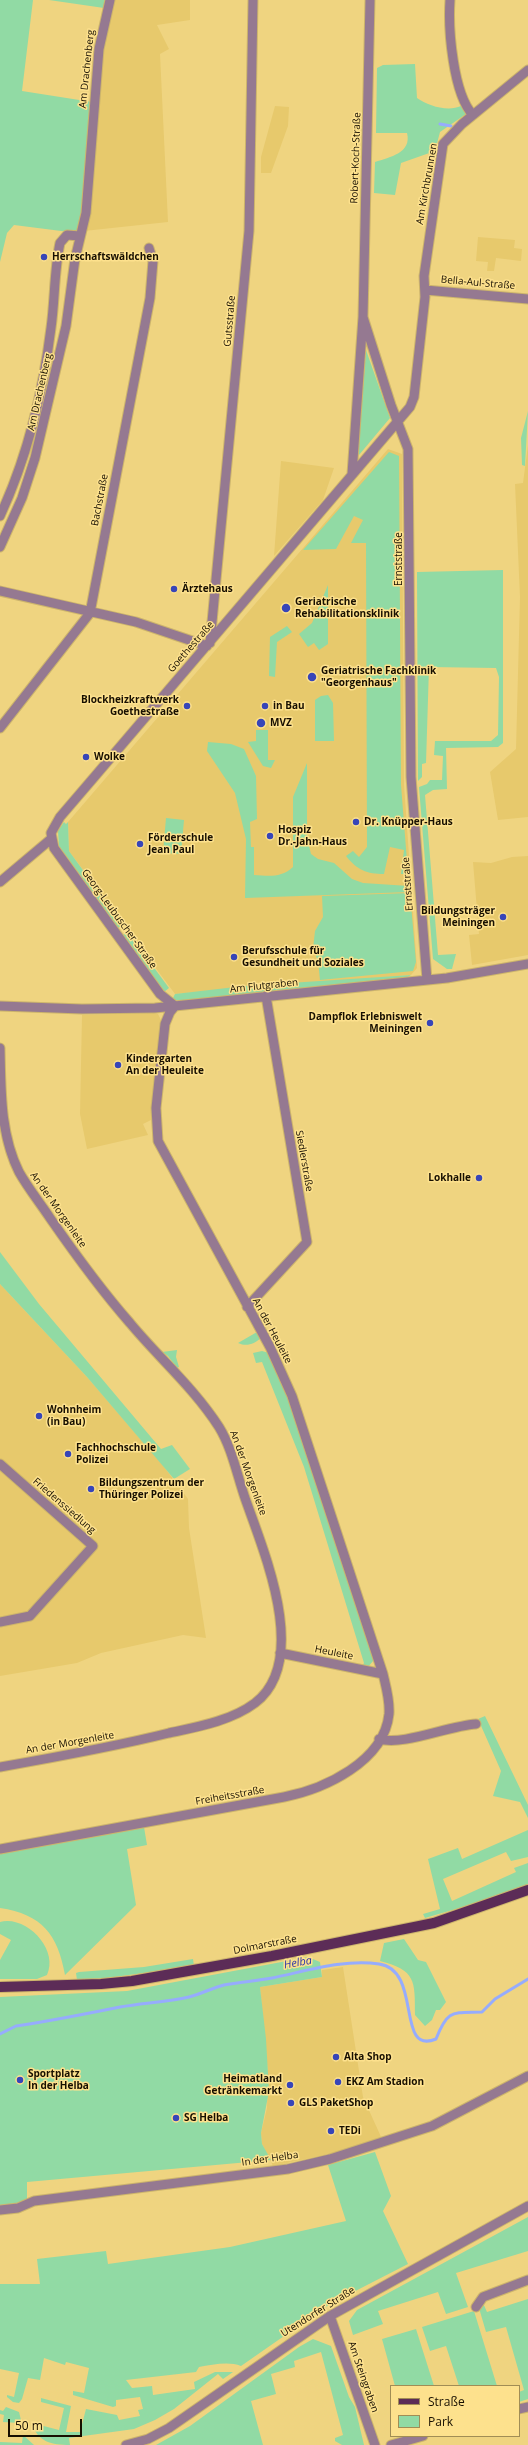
<!DOCTYPE html>
<meta charset="utf-8">
<style>
body{margin:0}
#map{position:relative;width:528px;height:2445px;overflow:hidden;background:#efd480;font-family:"Open Sans",sans-serif}
canvas{display:block}
.legend{position:absolute;left:390px;top:2385px;width:130px;height:52px;box-sizing:border-box;background:#fde18d;border:1px solid #a18d55;margin:0;padding:5px 7px;list-style:none;font-size:12px;color:#170f00}
.legend li{display:flex;align-items:center;gap:8px;height:20px}
.legend b{width:20px;border:1px solid #a18d55}
.scale{position:absolute;left:8px;top:2419px;width:74px;height:18px;box-sizing:border-box;border:2px solid #170f00;border-top:0;padding-left:5px;font-size:12px;line-height:14px;white-space:nowrap;color:#170f00;-webkit-text-stroke:3px #fde18d;paint-order:stroke}
</style>
<div id="map">
<canvas width="528" height="2445"></canvas>
<ul class="legend">
<li><b style="height:5px;background:#5c2c57"></b>Straße</li>
<li><b style="height:11px;background:#91daa4"></b>Park</li>
</ul>
<div class="scale">50 m</div>
</div>
<script>
const c = document.querySelector('canvas').getContext('2d');
c.lineJoin = 'round';
function fill(path, color) {
  c.fillStyle = color;
  c.fill(path, 'evenodd');
}
function trace(path, color, width, dash) {
  c.strokeStyle = color;
  c.lineWidth = width;
  c.lineCap = dash ? 'butt' : 'round';
  c.setLineDash(dash || []);
  c.stroke(path);
}
function label(font, color, halo, rows, align = 'center') {
  c.font = font + ' "Open Sans",sans-serif';
  c.lineWidth = 3;
  c.setLineDash([]);
  c.textBaseline = 'middle';
  c.strokeStyle = halo;
  c.fillStyle = color;
  for (const [text, x, y, turn = 0] of rows) {
    c.save();
    c.translate(x, y);
    c.rotate((+turn || 0) * Math.PI / 180);
    c.textAlign = isNaN(turn) ? turn : align;
    if (halo) c.strokeText(text, 0, 0);
    c.fillText(text, 0, 0);
    c.restore();
  }
}
const built = new Path2D(`
 M113,0H190V20L157,25L169,49L160,54L168,222L84,231L98,77Z
 M275,106L289,107L288,126L271,173H261V157Z
 M478,237L515,240L514,248L522,249L521,261L496,258L494,271H487L488,262L476,261Z
 M528,445V817L498,820L490,772L516,749L520,597L515,484L523,483Z
 M388,449L402,454L404,785L417,968L411,975L175,994L69,851L68,822Z
 M281,461L334,468L323,500L274,556Z
 M528,856V955L472,965L469,935L479,934L473,862L491,863L512,857Z
 M154,1013L158,1014L161,1020L151,1120L143,1124L148,1135L87,1149L80,1114L82,1015Z
 M0,1284L87,1377L162,1464L188,1499L189,1528L206,1638L183,1635L101,1653L77,1663L0,1676Z
 M343,1967L363,2097L382,2139L329,2154L273,2166L262,2144L261,2133L267,2108L268,2074L260,1987L322,1977V1970Z`);
const green = new Path2D(`
 M0,0H33L22,91L92,102L82,212L77,233L14,225L7,233L0,262Z
 M49,0H106L104,8Z
 M415,64L417,98C428,106 448,112 461,106L466,114L440,132L435,151L401,163L395,195L374,193L375,162C390,157 412,153 407,133H376L377,68L383,65Z
 M366,350L390,418L359,455L358,453Z
 M528,411L525,466L522,465L521,438Z
 M389,452L399,456L401,785L408,874H401L404,850L390,847L384,874C367,874 357,870 346,856L353,851L359,857L367,847L366,543H351L363,520L354,516L336,549L303,550Z
 M503,570V743L498,747L446,748L447,789L433,790L425,795L438,955L456,954L452,969H447L433,959L419,787L427,784L430,780H442L443,756L434,755L435,741H491L498,735L499,677L496,668L429,667L426,763L422,764V777L418,781L417,572Z
 M328,585V644L319,650L314,643L308,647L299,634L312,623Z
 M287,626L292,632L277,642L275,677L269,676L270,637Z
 M328,695L333,703L334,741H315V700L321,696Z
 M256,730H268V760H275L271,768L263,766L248,742L256,741Z
 M208,742L231,744L244,749L256,776L257,819L250,822L251,847H254V875C269,876 281,878 293,867V797L307,763V838L311,854L318,859L334,863L352,879L363,883L409,886V892L245,898L246,839L235,793L207,751Z
 M166,818L184,820L181,854L163,853Z
 M64,822L66,824L68,822L69,851L123,925L118,928L59,846L58,831Z
 M410,893L416,962L413,971L320,980L318,961L313,949L315,931L323,917L322,896Z
 M127,931L169,988L164,992L123,935Z
 M411,975L403,980L188,1001L172,1000L175,994L244,986Z
 M0,1252L39,1304L161,1449L172,1445L190,1469L174,1479L87,1377L0,1284Z
 M257,1332L261,1338C254,1344 247,1347 238,1343Z
 M177,1350L176,1357L179,1367L177,1368L168,1356L162,1352Z
 M262,1351L269,1353L294,1410L374,1660L367,1668H361L364,1663L304,1467L262,1362L256,1363L253,1353Z
 M485,1716L528,1805V1818L520,1802L493,1796L501,1771L478,1719Z
 M144,1827L147,1845L127,1849L136,1905L65,1975C58,1935 42,1914 0,1908V1853Z
 M528,1830V1857L511,1861L506,1852L443,1879L452,1901L516,1872L514,1868L528,1863V1884L497,1897L425,1918L423,1914L440,1909L428,1859L458,1848L462,1859Z
 M0,1922C27,1915 59,1950 47,1975L37,1979H0V1960L11,1940L0,1934Z
 M404,1939L418,1960L426,1962L446,2002L440,2010H436L432,2020L425,2026L415,2015C415,1981 416,1970 380,1961L384,1943Z
 M308,1957L320,1962L322,1977L260,1987L266,2039L269,2091L261,2133L262,2144L271,2160L27,2182V2199L18,2204L0,2206V1997L127,1991Z
 M193,1959L194,1966L107,1978L77,1980L76,1973L79,1972L144,1967Z
 M375,2152L391,2196L383,2211L408,2264L330,2304L241,2366C228,2361 212,2365 199,2367L196,2372L126,2380L132,2388L152,2386L153,2395L195,2389L194,2382L215,2372H233L223,2379L218,2374L174,2409L155,2420L134,2429L69,2438L70,2445C52,2445 37,2442 32,2423L59,2430L64,2408L41,2402V2398L71,2406L66,2432H80L86,2409L117,2415L119,2420L140,2416L138,2410L143,2409L140,2397L116,2400V2406L113,2407L73,2395V2391L84,2393L89,2368L66,2362L65,2365L44,2358L40,2380L28,2378L22,2399L19,2403L13,2402L7,2397V2395L14,2397L19,2373L0,2369V2284H40L37,2259L106,2251L108,2264L230,2247L346,2221L328,2165Z
 M528,2217V2251L456,2273L468,2307L446,2314L438,2292L378,2311L383,2324L353,2335L349,2321L357,2310Z
 M528,2299V2399L519,2402V2392L524,2390L506,2327L486,2332L479,2308L483,2303L487,2312Z
 M474,2311L497,2386H459L446,2346L430,2351L422,2327Z
 M416,2329L434,2386H395L382,2339Z
 M313,2339L331,2346L349,2397L355,2407L364,2445H342L335,2441V2438L343,2435L321,2352L294,2361L295,2367L271,2374L276,2394L251,2401L263,2445H156L190,2426L299,2347Z
 M6,2407L19,2412L21,2420L19,2423L3,2422L4,2415L0,2414V2410L3,2411Z
 M23,2435L34,2445H0V2442L22,2443Z`);
const stream = new Path2D(`
 M440,124L451,126
 M0,2034L16,2026C51,2021 85,2014 120,2007C143,2003 167,2002 189,1997C201,1994 212,1988 224,1985C239,1982 256,1981 272,1978C307,1971 343,1959 379,1964C423,1970 395,2056 436,2039C448,2009 452,2013 482,2012L495,1999L528,1979`);
const minor = new Path2D(`
 M450,0C448,29 453,94 473,115
 M425,290L528,299
 M363,317L391,405L408,449L411,777L427,980
 M352,474L363,317L370,0
 M0,516C27,458 43,392 51,328C55,300 54,271 60,243L67,235L80,236
 M0,547L22,498L35,458L66,326L75,259L86,213L99,49L110,0
 M0,591L136,622L207,646
 M210,643L249,231L253,0
 M0,728L90,613L150,298L153,261L149,248
 M0,882L51,839
 M0,1006L82,1009L155,1008L447,978L528,964
 M175,1006L160,994L54,848L51,833L60,817L96,775L410,407L414,397L425,297L424,276L443,144L462,124L528,70
 M0,1048C1,1090 0,1134 19,1172C28,1188 40,1203 50,1218C75,1254 101,1290 130,1323C159,1358 194,1388 219,1427C232,1448 237,1475 245,1498C263,1550 311,1660 255,1703C231,1721 197,1727 169,1733C113,1747 57,1757 0,1767
 M247,1307L307,1242L266,996
 M0,1464L93,1546L30,1616L0,1622
 M280,1653L383,1674
 M379,1739C404,1746 447,1726 476,1724
 M0,1849L284,1797C324,1789 384,1762 389,1714C390,1700 386,1687 383,1674L292,1396L270,1347L158,1141L156,1108L165,1024L170,1012L175,1006
 M0,2210L18,2208L34,2201L288,2169L330,2159L432,2126L528,2076
 M476,2307L483,2297L528,2280
 M330,2316L375,2445
 M519,2409L528,2407
 M126,2445L148,2439L169,2428L330,2316L528,2206
 M391,2445L423,2436`);
const primary = new Path2D(`
 M0,1987L101,1984L132,1981L272,1956L434,1923L528,1890`);
const markers = [
 [44,257,4,"#3745b8"],
 [174,589,4,"#3745b8"],
 [286,608,5,"#3745b8"],
 [312,677,5,"#3745b8"],
 [187,706,4,"#3745b8"],
 [265,706,4,"#3745b8"],
 [261,723,5,"#3745b8"],
 [86,757,4,"#3745b8"],
 [356,822,4,"#3745b8"],
 [270,836,4,"#3745b8"],
 [140,844,4,"#3745b8"],
 [503,917,4,"#3745b8"],
 [234,957,4,"#3745b8"],
 [430,1023,4,"#3745b8"],
 [118,1065,4,"#3745b8"],
 [479,1178,4,"#3745b8"],
 [39,1416,4,"#3745b8"],
 [68,1454,4,"#3745b8"],
 [91,1489,4,"#3745b8"],
 [336,2057,4,"#3745b8"],
 [20,2080,4,"#3745b8"],
 [338,2082,4,"#3745b8"],
 [290,2085,4,"#3745b8"],
 [291,2103,4,"#3745b8"],
 [176,2118,4,"#3745b8"],
 [331,2131,4,"#3745b8"]
];
const streetNames = [
 ["Am Drachenberg",87,69,-84],
 ["Robert-Koch-Straße",356,158,-88],
 ["Am Kirchbrunnen",427,184,-80],
 ["Bella-Aul-Straße",478,283,5],
 ["Gutsstraße",230,321,-85],
 ["Am Drachenberg",40,392,-77],
 ["Bachstraße",100,500,-79],
 ["Ernststraße",399,559,-90],
 ["Goethestraße",191,647,-49],
 ["Ernststraße",408,884,-94],
 ["Georg-Leubuscher-Straße",119,919,54],
 ["Am Flutgraben",264,986,-6],
 ["Siedlerstraße",304,1161,80],
 ["An der Morgenleite",58,1210,55],
 ["An der Heuleite",272,1331,62],
 ["An der Morgenleite",248,1473,70],
 ["Friedenssiedlung",64,1506,41],
 ["Heuleite",334,1653,11],
 ["An der Morgenleite",70,1743,-10],
 ["Freiheitsstraße",230,1796,-10],
 ["Dolmarstraße",265,1945,-11],
 ["In der Helba",270,2159,-8],
 ["Utendorfer Straße",318,2312,-32],
 ["Am Steingraben",363,2377,71]
];
const poiNames = [
 ["Herrschaftswäldchen",52,257],
 ["Ärztehaus",182,589],
 ["Geriatrische",295,602],
 ["Rehabilitationsklinik",295,614],
 ["Geriatrische Fachklinik",321,671],
 ["\"Georgenhaus\"",321,683],
 ["Blockheizkraftwerk",179,700,"right"],
 ["Goethestraße",179,712,"right"],
 ["in Bau",273,706],
 ["MVZ",270,723],
 ["Wolke",94,757],
 ["Dr. Knüpper-Haus",364,822],
 ["Hospiz",278,830],
 ["Dr.-Jahn-Haus",278,842],
 ["Förderschule",148,838],
 ["Jean Paul",148,850],
 ["Bildungsträger",495,911,"right"],
 ["Meiningen",495,923,"right"],
 ["Berufsschule für",242,951],
 ["Gesundheit und Soziales",242,963],
 ["Dampflok Erlebniswelt",422,1017,"right"],
 ["Meiningen",422,1029,"right"],
 ["Kindergarten",126,1059],
 ["An der Heuleite",126,1071],
 ["Lokhalle",471,1178,"right"],
 ["Wohnheim",47,1410],
 ["(in Bau)",47,1422],
 ["Fachhochschule",76,1448],
 ["Polizei",76,1460],
 ["Bildungszentrum der",99,1483],
 ["Thüringer Polizei",99,1495],
 ["Alta Shop",344,2057],
 ["Sportplatz",28,2074],
 ["In der Helba",28,2086],
 ["Heimatland",282,2079,"right"],
 ["Getränkemarkt",282,2091,"right"],
 ["EKZ Am Stadion",346,2082],
 ["GLS PaketShop",299,2103],
 ["SG Helba",184,2118],
 ["TEDi",339,2131]
];
const waterNames = [
 ["Helba",298,1963,-10]
];
fill(built, '#e7c96c');
fill(green, '#91daa4');
trace(stream, '#96acfd', 3);
trace(minor, '#ccb46c', 11);
trace(primary, '#ccb46c', 12);
trace(minor, '#957991', 9);
trace(primary, '#5c2c57', 10);
for (const [x, y, r, color] of markers) {
  const dot = new Path2D();
  dot.arc(x, y, r, 0, 2 * Math.PI);
  c.fillStyle = color;
  c.fill(dot);
  trace(dot, '#fde18d', 1.5);
}
label('10px', '#170f00', '#fde18d', streetNames);
label('bold 10px', '#170f00', '#fde18d', poiNames, 'left');
label('italic 11px', '#2c35a8', '#fde18d', waterNames);
</script>
